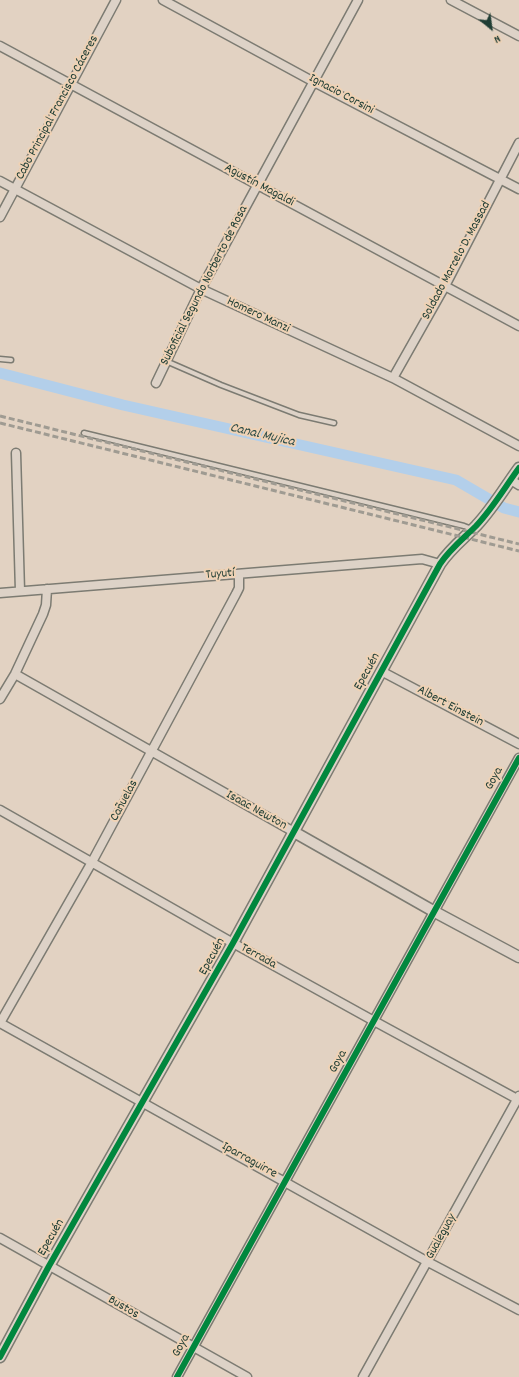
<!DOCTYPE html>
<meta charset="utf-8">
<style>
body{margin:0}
#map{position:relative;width:519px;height:1377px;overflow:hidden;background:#e2d2c2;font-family:Dekko,sans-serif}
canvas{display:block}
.north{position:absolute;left:471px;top:8px;width:40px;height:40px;-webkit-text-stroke:3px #efd2b5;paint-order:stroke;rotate:151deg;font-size:11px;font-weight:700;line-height:16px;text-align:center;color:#1f3d34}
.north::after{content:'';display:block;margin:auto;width:14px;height:18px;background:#1f3d34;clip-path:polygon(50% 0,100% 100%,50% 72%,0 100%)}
</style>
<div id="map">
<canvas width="519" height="1377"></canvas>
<div class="north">N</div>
</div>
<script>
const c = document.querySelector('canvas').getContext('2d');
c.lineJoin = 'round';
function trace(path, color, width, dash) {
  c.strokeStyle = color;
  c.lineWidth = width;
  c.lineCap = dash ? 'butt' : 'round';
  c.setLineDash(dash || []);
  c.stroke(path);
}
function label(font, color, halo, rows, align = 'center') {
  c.font = font + ' Dekko,sans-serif';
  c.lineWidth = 4;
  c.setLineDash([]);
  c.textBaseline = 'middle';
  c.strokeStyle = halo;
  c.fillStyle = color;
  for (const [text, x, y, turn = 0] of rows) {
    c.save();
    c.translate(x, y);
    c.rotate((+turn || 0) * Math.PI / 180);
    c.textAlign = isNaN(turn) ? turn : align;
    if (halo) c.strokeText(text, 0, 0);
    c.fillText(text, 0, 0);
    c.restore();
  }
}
const canal = new Path2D(`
 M0,373L123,405L456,480L504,508L519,512`);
const service = new Path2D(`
 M0,359L11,360
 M166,361L221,385L299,415L334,423
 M84,433L464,526L472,529`);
const minor = new Path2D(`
 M163,0L314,82L519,189
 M451,0L519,36
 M0,46L519,326
 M0,181L201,289L393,378L519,446
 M0,217L116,0
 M393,378L445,286L519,143
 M156,383L201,289L358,0
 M16,453L20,591
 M511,480L519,485
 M0,593L422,559L440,564
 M381,671L519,744
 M15,674L294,832
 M0,699L15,674L43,614L46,605L47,589
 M0,810L233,943L374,1021L519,1100
 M0,1023L428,1262L519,1310
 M0,1023L92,862L236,594L239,588V574
 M0,1238L247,1377
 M177,1377L519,758
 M363,1377L519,1096`);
const tertiary = new Path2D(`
 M294,832L435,912L519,957
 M0,1357L49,1266L233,943L440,564C450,549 463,539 476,526C493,508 505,487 519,468`);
const rail = new Path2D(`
 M0,416L519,544
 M0,423L519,551`);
const cycleway = new Path2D(`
 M0,1357L49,1266L233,943L440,564C450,549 463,539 476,526C493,508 505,487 519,468
 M177,1377L519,758`);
const streetNames = [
 ["Ignacio Corsini",341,95,28],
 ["Cabo Principal Francisco Cáceres",58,108,-62],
 ["Agustín Magaldi",259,186,28],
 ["Soldado Marcelo D. Massad",457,261,-62],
 ["Suboficial Segundo Norberto de Rosa",205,286,-63],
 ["Homero Manzi",258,316,25],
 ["Tuyutí",220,575,-4],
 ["Epecuén",368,672,-61],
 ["Albert Einstein",450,707,28],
 ["Goya",495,779,-61],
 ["Cañuelas",125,801,-62],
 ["Isaac Newton",256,811,29],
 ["Epecuén",213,957,-61],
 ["Terrada",258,957,29],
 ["Goya",339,1062,-61],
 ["Iparraguirre",249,1161,29],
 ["Gualeguay",442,1237,-61],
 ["Epecuén",52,1238,-60],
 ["Bustos",123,1308,30],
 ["Goya",182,1346,-61]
];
const waterNames = [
 ["Canal Mujica",262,436,13]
];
trace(canal, '#b3cfea', 11);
trace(service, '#7c7b72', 7);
trace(minor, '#7c7b72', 11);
trace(tertiary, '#7c7b72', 13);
trace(service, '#ddd2c7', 4);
trace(minor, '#ddd2c7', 8);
trace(tertiary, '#ddd2c7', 10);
trace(rail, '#9f9b92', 3, [6, 3]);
trace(cycleway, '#00873e', 6);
label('13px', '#1f3d34', '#efd2b5', streetNames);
label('italic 14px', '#2c4c48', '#efd2b5', waterNames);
</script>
